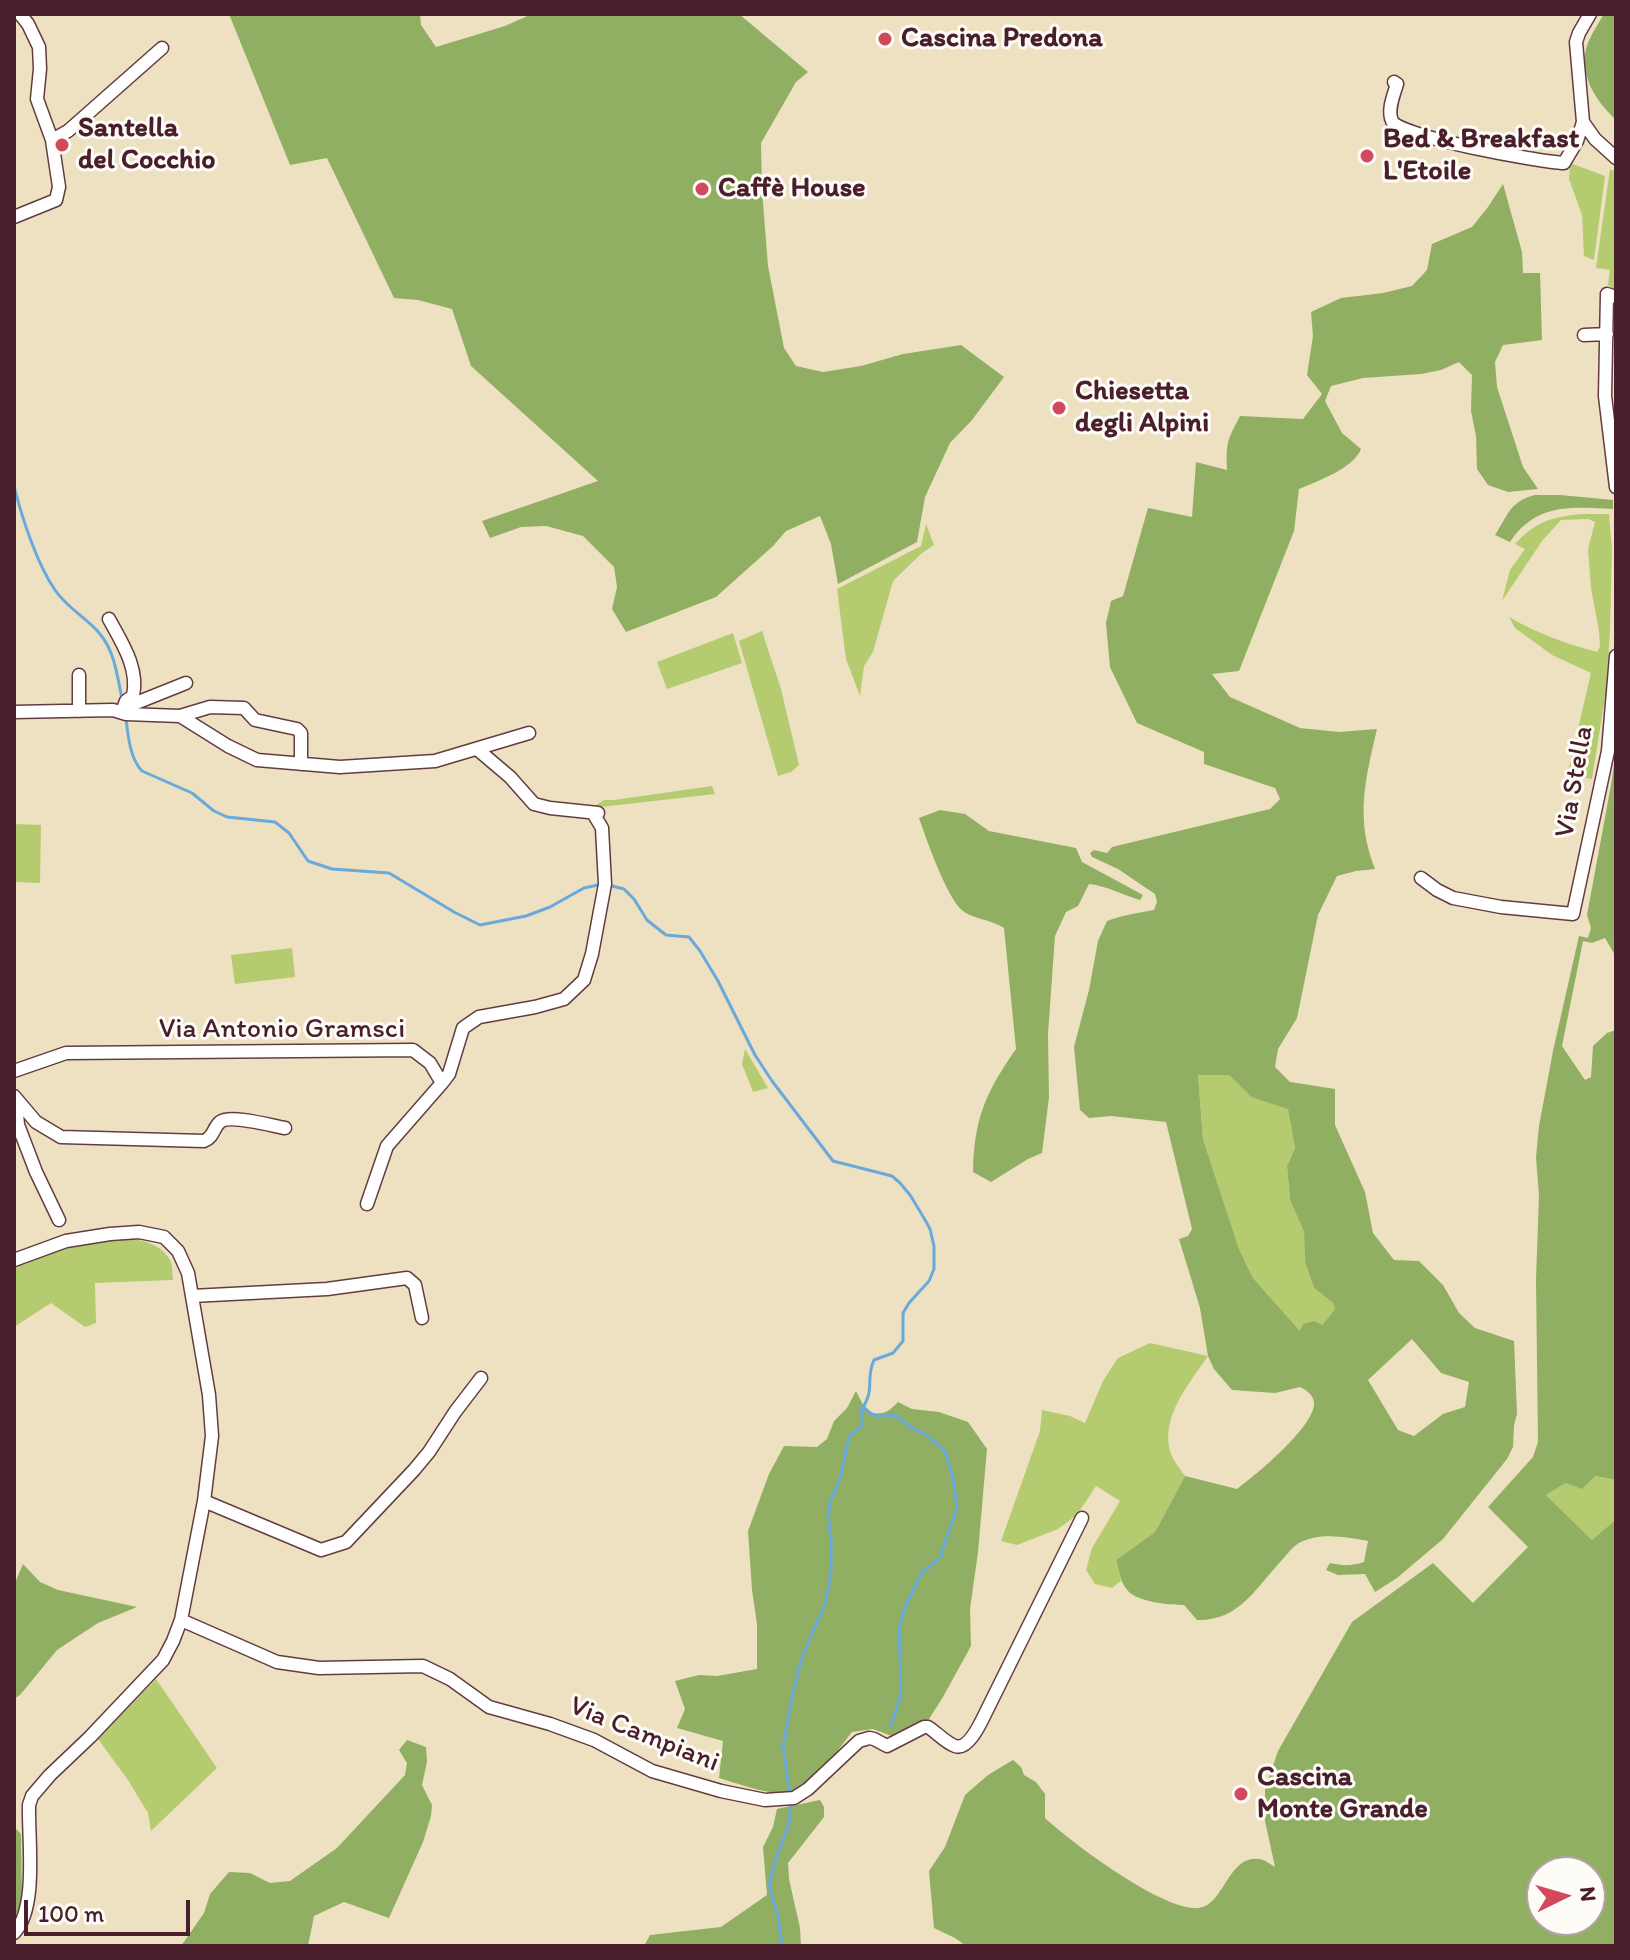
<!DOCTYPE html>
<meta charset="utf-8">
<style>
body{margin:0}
#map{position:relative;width:1630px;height:1960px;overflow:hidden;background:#eee1c1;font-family:Itim,sans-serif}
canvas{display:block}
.frame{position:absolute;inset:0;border:16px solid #4a1f2b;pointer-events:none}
.north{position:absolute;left:1526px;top:1856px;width:80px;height:80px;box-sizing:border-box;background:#fdfcf7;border:2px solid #b5a4a5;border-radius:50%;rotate:85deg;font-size:22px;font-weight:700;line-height:32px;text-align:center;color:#4a1f2b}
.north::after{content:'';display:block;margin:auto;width:28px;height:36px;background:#d1495b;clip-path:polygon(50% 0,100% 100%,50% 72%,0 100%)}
.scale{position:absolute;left:24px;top:1900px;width:166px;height:36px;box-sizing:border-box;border:4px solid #4a1f2b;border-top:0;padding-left:10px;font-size:24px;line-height:28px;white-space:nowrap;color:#4a1f2b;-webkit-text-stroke:6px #fdfcf7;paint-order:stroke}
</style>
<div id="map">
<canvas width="1630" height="1960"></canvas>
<div class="frame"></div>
<div class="north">N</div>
<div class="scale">100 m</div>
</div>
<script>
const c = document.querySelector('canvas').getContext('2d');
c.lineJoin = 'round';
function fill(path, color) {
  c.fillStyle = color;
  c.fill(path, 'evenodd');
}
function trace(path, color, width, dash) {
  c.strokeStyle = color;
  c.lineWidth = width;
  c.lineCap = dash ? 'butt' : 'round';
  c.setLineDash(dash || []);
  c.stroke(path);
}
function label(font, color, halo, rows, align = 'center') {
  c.font = font + ' Itim,sans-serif';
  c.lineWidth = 6;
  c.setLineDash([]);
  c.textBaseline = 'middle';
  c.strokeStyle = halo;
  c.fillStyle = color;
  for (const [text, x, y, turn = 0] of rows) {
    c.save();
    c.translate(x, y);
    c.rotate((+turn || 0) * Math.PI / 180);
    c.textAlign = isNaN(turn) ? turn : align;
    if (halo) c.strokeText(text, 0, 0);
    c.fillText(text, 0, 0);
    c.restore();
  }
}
const green = new Path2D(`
 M1570,163L1605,176L1594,260L1584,256L1582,215L1569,179Z
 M1610,169L1616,172V290L1608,285L1610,270L1596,268Z
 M1582,514H1609L1612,549L1610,631L1606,691L1592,779L1567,776L1591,673L1552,655L1515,628L1509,617C1536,633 1567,644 1597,652L1600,647L1599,631L1591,588L1588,549L1595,522L1588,519L1561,520L1542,541L1502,601L1510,570L1525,549L1515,544C1536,521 1552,517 1582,514Z
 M926,524L934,545L922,553L893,581L873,652L864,666L860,696L846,659L837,589L921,546Z
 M762,631L781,689L799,765L791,772L778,776L739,641Z
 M733,633L742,663L667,689L657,662Z
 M712,786L715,794L592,808L604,800H614Z
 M14,824L41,825L40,883L14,882Z
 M292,948L295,977L235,984L231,955Z
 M745,1049L768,1088L753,1092L742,1064Z
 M1198,1075H1229L1251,1097L1288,1108L1295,1148L1287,1166L1290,1200L1304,1232L1305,1262L1314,1288L1333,1303L1335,1309L1322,1325L1301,1332L1253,1278L1239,1249L1203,1139Z
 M98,1238C121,1238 157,1236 170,1260C173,1266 172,1273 173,1280L95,1283L96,1323L85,1327L51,1303L14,1327V1264L62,1247Z
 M1150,1343L1208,1356C1189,1384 1159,1418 1171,1454C1174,1462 1181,1470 1185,1476L1155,1532L1116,1560L1121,1581L1112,1588L1095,1584L1086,1570L1092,1548L1120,1501L1096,1486L1077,1515L1058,1529L1017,1545L1001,1541L1040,1431L1042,1410L1070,1416L1085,1423L1103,1381L1118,1358Z
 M1595,1476L1616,1480V1517L1614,1521L1592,1540L1546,1495L1566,1483Z
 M156,1679L217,1768L151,1831L148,1813L128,1780L98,1739Z`);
const forest = new Path2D(`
 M229,14H420L421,25L436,47L505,26L532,14H739L808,72L796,82L761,143L762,190L768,266L784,348L796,366L823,372L861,366L903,354L961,345L1004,377L972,420L950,443L925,497L917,542L838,584L831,544L820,516L786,531L773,546L716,597L626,632L612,609L617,587L614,567L583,536L546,526L521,527L490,538L482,521L598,481L471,366L452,309L418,300L394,298L327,158L290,165Z
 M1604,14H1616V120C1598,103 1582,80 1585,54C1587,40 1597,26 1604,14Z
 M1503,184L1522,252L1523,273H1540L1542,340L1503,345L1495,362L1497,387L1523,467L1538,489L1508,492L1488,485L1477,469L1476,436L1471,411L1472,375L1459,362L1441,370L1421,374L1363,378L1331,386L1325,401L1342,433L1361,449C1354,468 1318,481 1299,489L1294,531L1239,671L1212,674L1230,697L1300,728L1339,732L1377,729C1365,781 1355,818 1375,869L1356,871L1337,876L1318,915L1297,1018L1278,1049L1275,1067L1290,1082L1335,1089V1125L1365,1192L1373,1233L1394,1260L1419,1261L1443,1285L1459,1313L1475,1328L1514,1341L1517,1414L1514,1425L1513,1447L1507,1459L1443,1539L1397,1578L1375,1592L1365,1574L1338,1575L1326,1570L1330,1563C1343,1566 1352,1566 1364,1562L1368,1541C1345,1537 1320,1532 1299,1543C1292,1547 1287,1555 1281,1561C1255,1589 1239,1621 1197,1620L1184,1605C1169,1605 1138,1602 1128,1591C1120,1582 1119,1571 1116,1560L1155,1532L1185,1476L1237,1489C1257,1474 1309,1431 1314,1406C1315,1396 1308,1391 1300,1387L1275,1393L1232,1390L1214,1369L1208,1356L1200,1308L1179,1239L1188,1236L1192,1229L1166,1122L1111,1116L1089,1118L1080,1110L1074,1047L1089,990L1098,941L1107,921C1122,915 1138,913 1154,910L1157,902L1155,894L1118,869L1092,857L1090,853L1094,850L1107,853L1112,847L1270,809L1280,799L1275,788L1204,764V752L1137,723L1110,667L1106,623L1111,601L1123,596L1148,508L1192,517L1196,462L1227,470C1226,442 1227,441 1240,416L1303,419L1322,394L1307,375L1313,336L1311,312L1341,298L1383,293L1412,286L1427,270L1432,244L1472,227L1488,207ZM1198,1075H1229L1251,1097L1288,1109L1295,1148L1287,1166L1290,1200L1304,1232L1305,1262L1314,1288L1333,1303L1335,1309L1322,1325L1314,1321L1303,1324L1300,1331L1253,1278L1239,1249L1203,1139ZM1412,1339L1441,1373L1469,1382L1465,1407L1443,1414L1414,1436L1398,1430L1368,1380Z
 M1535,495H1560L1613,500V509C1571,507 1536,503 1510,542L1495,535C1509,514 1509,502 1535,495Z
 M1616,750V957L1605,938L1592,943L1583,941L1562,1046L1585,1080L1591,1077L1593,1046L1607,1033L1616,1030V1480L1595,1476L1582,1489L1566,1483L1546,1495L1592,1540L1614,1521L1616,1517V1946H966L955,1938L934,1928L929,1871L945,1847L965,1795L988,1775L1013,1760L1021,1767L1024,1775L1036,1782L1045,1794V1818C1072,1843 1164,1912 1199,1908C1224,1905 1228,1856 1258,1859C1264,1859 1270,1864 1275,1867L1265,1821V1789L1278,1751L1352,1622L1433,1563L1473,1603L1528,1547L1488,1507L1533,1457L1538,1442L1536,1279L1539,1196L1536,1157L1539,1126L1553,1051L1579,936L1588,938L1591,928L1587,915L1611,785ZM1542,1872H1590V1920H1542Z
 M940,810L965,814L989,831L1076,848L1082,862L1143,895L1140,900C1123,895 1107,886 1089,884L1078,906L1066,912L1055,936L1048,1034L1049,1097L1042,1153L1028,1159L991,1182L973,1172C974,1118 986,1092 1016,1049L1004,928C990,919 973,919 963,911C947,899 926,838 919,818Z
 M856,1391L867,1413C884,1414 886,1414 898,1402L912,1409L939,1412L968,1422L987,1449L978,1552L970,1609L971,1646L943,1697L927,1722L897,1738L873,1729L852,1732C831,1758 808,1800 769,1792C752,1789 736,1783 719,1778L723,1741L677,1728L685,1709L675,1681L699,1675L717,1676L757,1669V1624L752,1590L748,1531L769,1474L784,1446L817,1447L827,1439L834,1421L847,1408Z
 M23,1564L40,1582L58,1590L137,1607L98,1623L57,1650L20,1695L14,1699V1585Z
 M407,1740L426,1747L427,1762L422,1785L432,1805L431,1816L423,1842L389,1918L344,1902L314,1916L308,1946H181L204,1913L210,1894L229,1872L250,1873L270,1883L290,1881L337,1848L405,1775L407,1763L399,1750Z
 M820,1800L824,1807V1817L788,1863L789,1879L800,1928L801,1946H644L650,1935L721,1927L767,1895L763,1847L773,1827L777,1809Z
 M14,1827L21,1834L22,1900L14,1923Z`);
const stream = new Path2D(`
 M14,486C22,518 37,564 55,590C67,608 87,618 100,634C115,652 117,676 122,698
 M126,719C128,735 130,759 142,771L192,793L214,811L227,817L275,822L289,833L308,861L332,869L389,873L454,912L480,925L526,916L550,907L584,888L598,885
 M612,886L624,889L634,899L647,920L666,935L689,937L700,951L718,981L755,1055L772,1081L833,1161L892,1176L900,1183L910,1195L924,1218L930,1229L934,1246V1269L929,1281L909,1303L903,1313V1341L893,1353L874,1360C865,1379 876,1390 861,1410L863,1425L849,1436L841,1475L831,1500L828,1517L831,1536V1574L825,1604L802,1657L792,1697L783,1747L790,1794
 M864,1407C872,1418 883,1417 894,1415L912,1428L926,1435L945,1451L953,1478L957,1507L940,1558L922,1572L906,1605L899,1628L901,1689L899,1702L890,1727
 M782,1946L778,1916L769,1885L774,1865L789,1823L791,1805`);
const street = new Path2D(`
 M1590,14L1579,33L1576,42L1583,122L1595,139L1616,158
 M1394,82L1397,84C1394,94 1387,110 1392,121C1400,137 1541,162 1564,163L1577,141L1583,122
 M52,140L68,131L162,48
 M14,217L56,200L59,187L52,140L37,99L40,69L39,47L28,24L20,14
 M1616,297L1607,294L1605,396L1616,487
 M1584,335L1607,334
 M109,619C122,643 139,668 133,696L126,701L123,709L119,712
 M79,675V711
 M126,707L186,683
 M14,712L113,710L126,714L180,716L228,746L257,760L340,767L435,761L529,733
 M180,716L210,707L244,708L255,720L297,729L301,733V764
 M477,749L510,777L534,804L550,808L598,813
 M1421,878L1437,890L1453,898L1501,907L1573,914L1608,751L1616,656
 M14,1071L66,1053L413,1050L430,1063L442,1083L387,1146L367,1204
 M442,1083L449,1074L463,1028L479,1017L535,1007L564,999L584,980L592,954L605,884L602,828L593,813
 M14,1096L36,1122L61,1137L204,1141C214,1137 213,1128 220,1122C230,1114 273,1126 285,1128
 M16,1101L18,1125L36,1172L59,1220
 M14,1260L66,1241L110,1234L139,1232L164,1237L178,1251L188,1273L209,1395L212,1436L204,1501L181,1620L173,1641L163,1660L90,1737L50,1775L32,1796L29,1805C28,1839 38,1909 14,1933
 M192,1296L327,1289L407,1278L415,1285L422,1318
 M204,1501L321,1550L346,1542L414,1470L429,1452L455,1412L481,1378
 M181,1620L277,1662L319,1668L423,1666L450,1679L489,1707L550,1724L594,1740L652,1771L721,1791L765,1800L794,1798L808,1789L859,1741L869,1738L874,1739L887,1746L924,1727H928C936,1732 946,1743 955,1746C969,1751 982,1720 987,1710L1082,1518`);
const markers = [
 [885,39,8,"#d1495b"],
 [62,145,8,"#d1495b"],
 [1367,156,8,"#d1495b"],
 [702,189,8,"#d1495b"],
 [1059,408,8,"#d1495b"],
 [1241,1794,8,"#d1495b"]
];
const poiNames = [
 ["Cascina Predona",901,39],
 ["Santella",78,129],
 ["del Cocchio",78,161],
 ["Bed & Breakfast",1383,140],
 ["L'Etoile",1383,172],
 ["Caffè House",718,189],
 ["Chiesetta",1075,392],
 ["degli Alpini",1075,424],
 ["Cascina",1257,1778],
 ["Monte Grande",1257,1810]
];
const streetNames = [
 ["Via Stella",1575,782,-80],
 ["Via Antonio Gramsci",282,1030],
 ["Via Campiani",644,1735,22]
];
fill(green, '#b5cb70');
fill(forest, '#90af62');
trace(stream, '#69a9dc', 3);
trace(street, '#633c42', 15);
trace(street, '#fff', 12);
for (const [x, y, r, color] of markers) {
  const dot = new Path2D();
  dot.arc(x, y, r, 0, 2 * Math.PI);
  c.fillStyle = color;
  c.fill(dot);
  trace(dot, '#fdfcf7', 3);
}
label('bold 28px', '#4a1f2b', '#fdfcf7', poiNames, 'left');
label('28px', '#4a1f2b', '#fdfcf7', streetNames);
</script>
